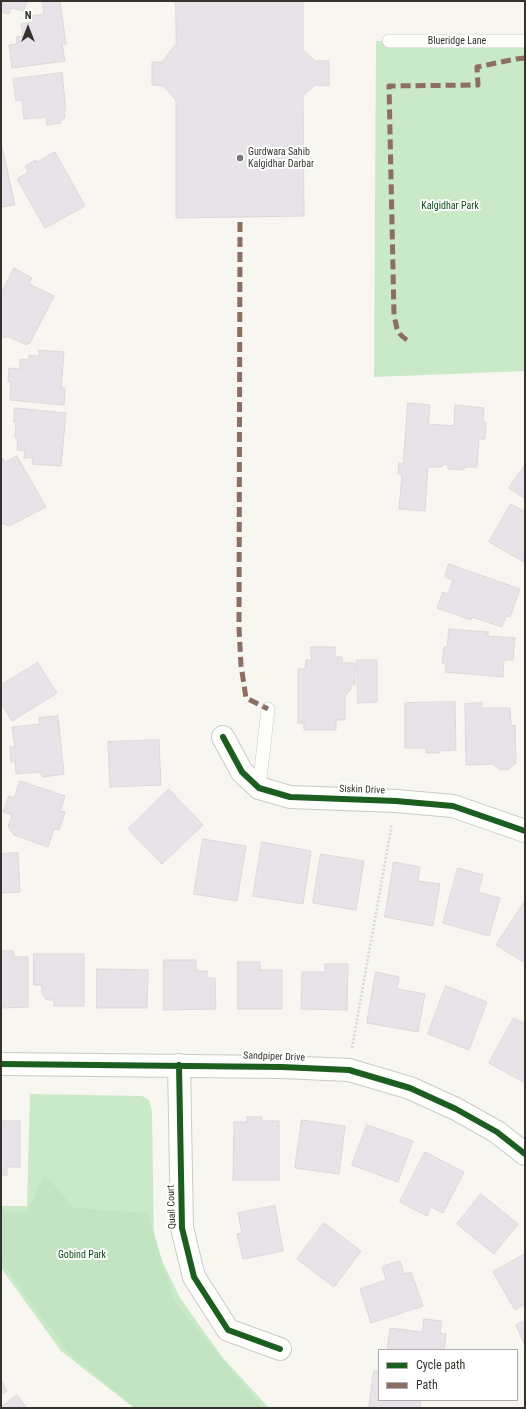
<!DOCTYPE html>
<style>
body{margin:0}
#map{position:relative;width:526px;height:1409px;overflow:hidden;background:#f8f6f0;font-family:"Roboto Condensed",sans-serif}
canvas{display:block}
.frame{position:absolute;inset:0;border:2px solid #34332e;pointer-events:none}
.legend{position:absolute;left:378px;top:1349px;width:140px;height:52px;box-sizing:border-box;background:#fff;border:1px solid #aeadab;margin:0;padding:5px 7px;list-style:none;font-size:12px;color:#34332e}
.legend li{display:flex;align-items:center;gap:8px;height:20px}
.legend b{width:20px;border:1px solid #aeadab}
.north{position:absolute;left:8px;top:8px;width:40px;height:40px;-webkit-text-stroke:3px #fff;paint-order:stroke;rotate:0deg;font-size:11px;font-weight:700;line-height:16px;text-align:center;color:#34332e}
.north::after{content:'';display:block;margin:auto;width:14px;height:18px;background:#34332e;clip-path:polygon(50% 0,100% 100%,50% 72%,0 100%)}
</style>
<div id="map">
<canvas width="526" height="1409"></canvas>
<div class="frame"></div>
<ul class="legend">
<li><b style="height:5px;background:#1b5e20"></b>Cycle path</li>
<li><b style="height:5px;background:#8d6e63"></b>Path</li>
</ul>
<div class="north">N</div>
</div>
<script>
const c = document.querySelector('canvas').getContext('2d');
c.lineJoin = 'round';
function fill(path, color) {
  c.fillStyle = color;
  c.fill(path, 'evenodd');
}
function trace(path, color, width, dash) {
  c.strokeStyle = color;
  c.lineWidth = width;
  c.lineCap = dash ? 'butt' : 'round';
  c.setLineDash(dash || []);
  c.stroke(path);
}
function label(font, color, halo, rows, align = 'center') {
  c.font = font + ' "Roboto Condensed",sans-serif';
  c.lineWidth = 4;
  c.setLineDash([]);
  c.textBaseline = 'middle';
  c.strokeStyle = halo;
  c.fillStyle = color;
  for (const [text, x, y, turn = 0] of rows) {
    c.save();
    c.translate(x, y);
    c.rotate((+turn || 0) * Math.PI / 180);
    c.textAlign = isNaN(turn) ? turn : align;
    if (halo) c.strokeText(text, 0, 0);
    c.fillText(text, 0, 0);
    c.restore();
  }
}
const green = new Path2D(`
 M376,41H525V371L374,377Z
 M30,1094L142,1096L149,1100L152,1111L154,1244L180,1298L223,1358L269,1408H134L61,1351L1,1268V1206H27Z`);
const forest = new Path2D(`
 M44,1174L74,1208L148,1213L174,1301L263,1408H135L68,1352L1,1261V1212L27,1213Z`);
const building = new Path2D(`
 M1,1H27L24,11L11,8L9,14L1,12Z
 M48,1H60L66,44H62L65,61L12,68L9,45L17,44L16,37L23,36L21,24L33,22L32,16L44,14L42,2Z
 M176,1H303V50L315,61H329V86L315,85L303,96L304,216L176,218V100L163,86L152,85V62H162L176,44Z
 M62,73L66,110L64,111L65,118L61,119V123L47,125L46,117L24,119L22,100L16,101L13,79Z
 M1,147H2L15,205L1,207Z
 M55,152L85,206L45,228L17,179L28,172L25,166L36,160L37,162Z
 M14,268L32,278L29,284L54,296L30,343H28L27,345L6,336L5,338L1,336V294Z
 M39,350L64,352L61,388H65L64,405L10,400L11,382H8L9,368L20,369V359L29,360V355L39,356Z
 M408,403L430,405L428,424L454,426L455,405L484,408L483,422H486L485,439H479L477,467H464V470L448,469V465L443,464L442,467H428L425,511L399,509L402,474H398L399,463L403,464Z
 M15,408L66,413L61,466L32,464L33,458H24L25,451L17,450L18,439L15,438L16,422H14Z
 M17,456L46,507L9,526L1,523V459L3,458L5,462Z
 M525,465V499L509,488Z
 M511,504L525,512L524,562L489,542Z
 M449,564L520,589L510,617L506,616L502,627L472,617L471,620L437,608L443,592L448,594L453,580L445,577Z
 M449,629L488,632V636L515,638L513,660H504L503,677L445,672L446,663H442L444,647H447Z
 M311,647H335V657H342V663H355V685H351V690L345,696V720H336V730H304V723H298V669H305L306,660H311Z
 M357,660H377V702L358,703Z
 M38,663L57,693L12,721L1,703V685Z
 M455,702L456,750L439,751V753H426V748H405V703Z
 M482,703V708H510L511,726L515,725L516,763L509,769L500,770L493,764L466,765L465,704Z
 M58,716L64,774L43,777L40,772L16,774L15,761L11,762L10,747H15L12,727L40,724L39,718Z
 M159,740L161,785L110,787L108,742Z
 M20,781L65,796L60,811L65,812L59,830L54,829L48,847L14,835L8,826L12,815L3,812L9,796L14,798Z
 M169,789L203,825L162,864L128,829Z
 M203,839L246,846L237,901L194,894Z
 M262,842L311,851L303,904L253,896Z
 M18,853L20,892L1,893V854Z
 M321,854L364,861L356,910L313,903Z
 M394,862L420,867L418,881L440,884L433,926L385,917Z
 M458,868L483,875L478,892L500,898L489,936L443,923Z
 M525,901V963L496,945Z
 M1,951H13L14,957H28V1007L3,1008V1003H1Z
 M34,954H84V1006H54V1000H47L42,994V985H34Z
 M164,960H196V971H207V978H215L216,1009L164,1010Z
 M238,962H260V970H282V1009H238Z
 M325,964H348L347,1010L301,1009L302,972H325Z
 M97,969L148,970L147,1008H97Z
 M376,972L399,977L397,989L425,994L418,1032L367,1023Z
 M446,986L487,1002L469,1050L428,1034Z
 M514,1018L525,1024V1083L489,1063Z
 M247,1117H262V1121H279V1180H233L234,1122H247Z
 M302,1120L345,1126L339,1174L295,1168Z
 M1,1121H20V1167H7V1175H1Z
 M367,1125L413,1141L398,1182L352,1165Z
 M425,1152L464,1172L443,1213L431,1207L427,1216L400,1202Z
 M481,1194L518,1224L494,1254L457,1224Z
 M275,1206L283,1251L243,1259L237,1234L242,1233L238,1213Z
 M324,1223L361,1251L334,1287L297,1259Z
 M525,1254V1304L515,1310L493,1272Z
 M400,1261L404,1274L411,1272L423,1306L371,1323L360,1289L386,1280L382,1267Z
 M424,1319L442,1321L440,1333L446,1334L444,1350H387L390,1328L422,1332Z
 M525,1321V1346L516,1325Z
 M374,1371H379V1400H421L420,1408H369Z
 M1,1380L7,1391L1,1395Z
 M17,1395L27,1408H1V1407Z`);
const path = new Path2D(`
 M352,1048L392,823`);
const service = new Path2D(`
 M389,41H525
 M259,788L268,709`);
const minor = new Path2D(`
 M223,737L242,772L259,788L290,797L396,801L453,806L525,831
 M179,1065L182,1228L194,1277L228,1330L280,1349`);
const tertiary = new Path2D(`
 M1,1064L282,1067L349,1070L410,1088L456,1109L497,1132L525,1154`);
const quiet = new Path2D(`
 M240,222L239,628L241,665L246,698L268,709
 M407,340C396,333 397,328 394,315L389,86L478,85L477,67L516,59L525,58`);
const cycleway = new Path2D(`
 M223,737L242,772L259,788L290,797L396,801L453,806L525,831
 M1,1064L282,1067L349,1070L410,1088L456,1109L497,1132L525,1154
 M179,1065L182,1228L194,1277L228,1330L280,1349`);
const markers = [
 [240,158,4,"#797772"]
];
const streetNames = [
 ["Blueridge Lane",457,41],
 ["Siskin Drive",362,790,2],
 ["Sandpiper Drive",274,1057,2],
 ["Quail Court",172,1207,-92]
];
const poiNames = [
 ["Gurdwara Sahib",248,152],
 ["Kalgidhar Darbar",248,164]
];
const parkNames = [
 ["Kalgidhar Park",450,206],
 ["Gobind Park",82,1255]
];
fill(green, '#cae9c7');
fill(forest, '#c3e4c0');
fill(building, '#e8e3e9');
trace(building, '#dbd9d8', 1);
trace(service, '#cbcac5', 14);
trace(minor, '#cbcac5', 24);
trace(tertiary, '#cbcac5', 24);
trace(path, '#d8d7d5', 2.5, [2, 2]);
trace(service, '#fefefd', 13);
trace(minor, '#fefefd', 22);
trace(tertiary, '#fefefd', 22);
trace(quiet, '#8d6e63', 5, [10, 5]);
trace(cycleway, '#1b5e20', 6);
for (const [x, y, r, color] of markers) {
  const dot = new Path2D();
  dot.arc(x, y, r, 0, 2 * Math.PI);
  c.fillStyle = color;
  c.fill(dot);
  trace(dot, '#fff', 1.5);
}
label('10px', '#34332e', '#fff', streetNames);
label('10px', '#34332e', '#fff', poiNames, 'left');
label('10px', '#0b4d14', '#fff', parkNames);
</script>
